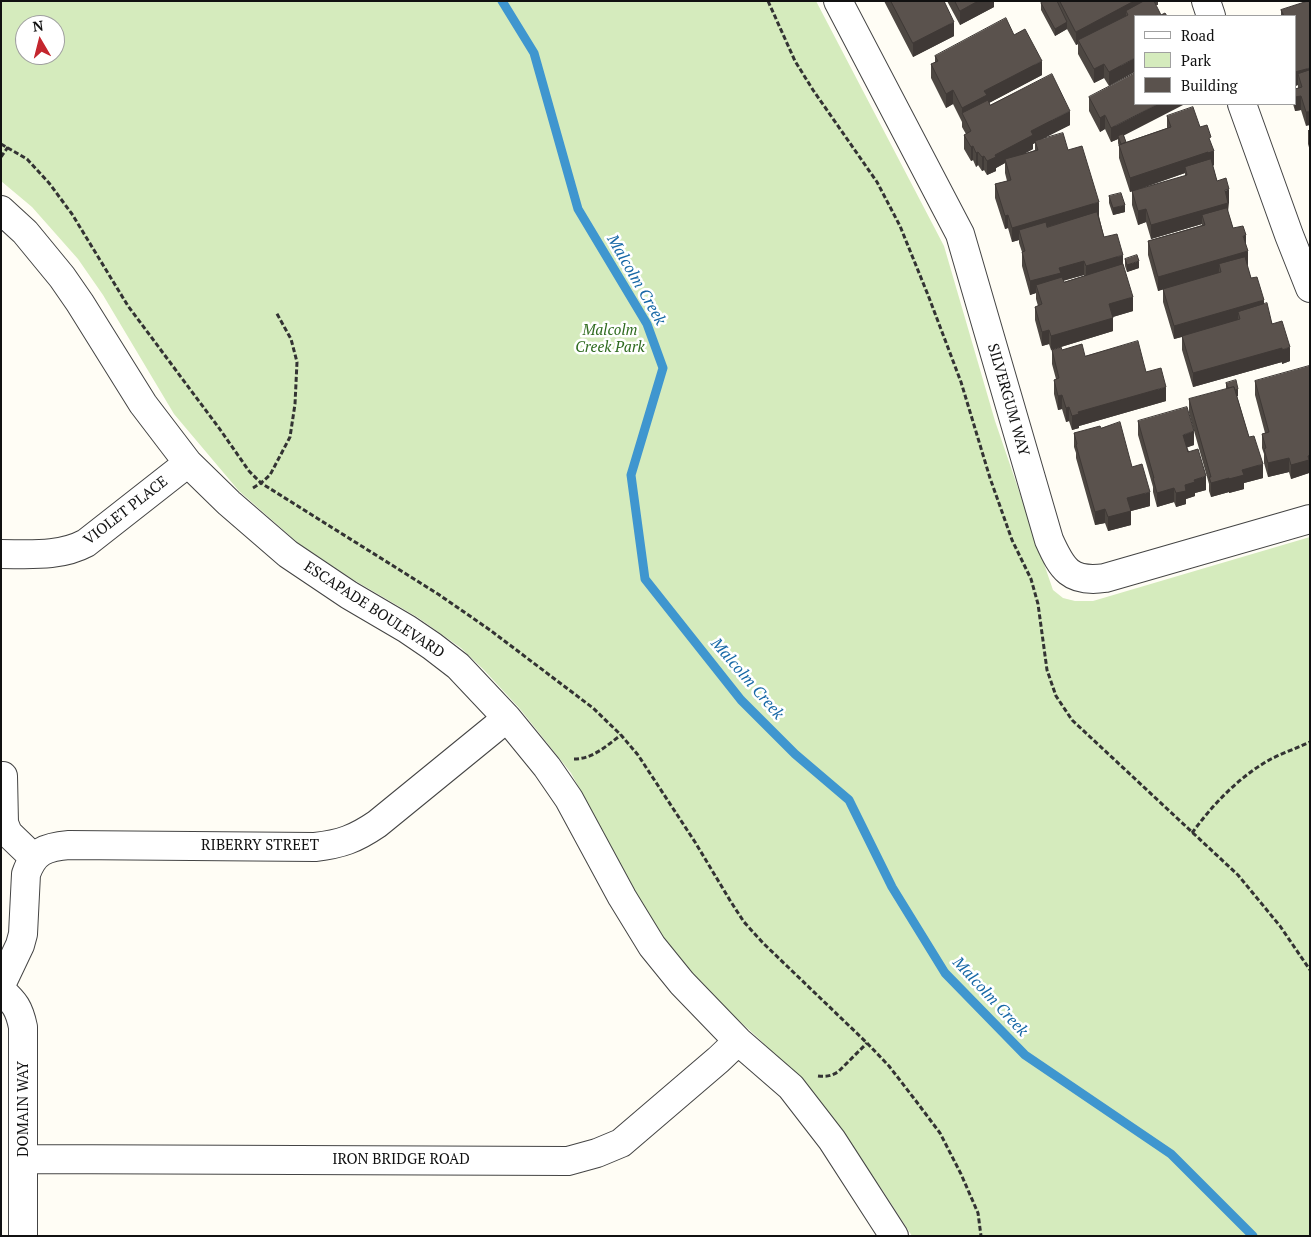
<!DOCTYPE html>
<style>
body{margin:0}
#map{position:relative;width:1311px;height:1237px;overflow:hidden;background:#fffdf5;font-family:"PT Serif",serif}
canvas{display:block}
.frame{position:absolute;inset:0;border:2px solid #111;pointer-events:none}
.legend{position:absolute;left:1134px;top:15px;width:162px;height:90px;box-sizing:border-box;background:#fff;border:1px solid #a0a0a0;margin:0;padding:6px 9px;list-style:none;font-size:15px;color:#111}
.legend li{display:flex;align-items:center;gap:10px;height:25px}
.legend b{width:25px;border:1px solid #a0a0a0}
.north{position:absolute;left:15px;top:15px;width:50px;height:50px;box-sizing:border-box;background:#fff;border:1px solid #a0a0a0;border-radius:50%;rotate:352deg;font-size:14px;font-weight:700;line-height:20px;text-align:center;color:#111}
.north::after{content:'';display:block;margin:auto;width:18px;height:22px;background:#c4262e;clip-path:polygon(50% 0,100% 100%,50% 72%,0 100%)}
</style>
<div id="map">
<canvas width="1311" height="1237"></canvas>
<div class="frame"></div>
<ul class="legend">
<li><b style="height:6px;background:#fff"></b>Road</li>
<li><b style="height:14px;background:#d5ebbd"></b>Park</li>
<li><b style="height:14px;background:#5a524d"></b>Building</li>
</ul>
<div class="north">N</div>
</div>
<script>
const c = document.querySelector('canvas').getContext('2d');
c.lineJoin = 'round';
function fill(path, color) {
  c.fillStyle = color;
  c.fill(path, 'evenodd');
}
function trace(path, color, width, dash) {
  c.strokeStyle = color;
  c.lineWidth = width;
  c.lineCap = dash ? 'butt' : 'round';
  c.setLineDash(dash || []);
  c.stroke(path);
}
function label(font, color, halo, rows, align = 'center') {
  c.font = font + ' "PT Serif",serif';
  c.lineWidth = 5;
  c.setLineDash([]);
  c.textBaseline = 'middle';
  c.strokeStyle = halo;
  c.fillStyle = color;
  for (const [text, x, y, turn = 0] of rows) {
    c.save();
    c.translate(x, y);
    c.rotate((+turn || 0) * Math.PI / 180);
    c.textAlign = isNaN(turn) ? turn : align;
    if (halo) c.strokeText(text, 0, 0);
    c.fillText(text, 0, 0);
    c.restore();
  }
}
const green = new Path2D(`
 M1,1H816L944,246L995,421L1053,590L1063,598L1075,601H1093L1310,537V1236H912L883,1191L813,1092L757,1037L714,998L676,957L660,937L571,773L520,709L484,670L461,648L417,617L352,579L298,543L239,491L174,414L103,295L78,259L32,207L1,181ZM25,25H55V55H25Z`);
const stream = new Path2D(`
 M502,1L534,53L578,209L647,324L663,368L631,475L645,579L741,700L795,754L849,800L892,887L945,973L1025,1055L1171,1154L1253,1236`);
const path = new Path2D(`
 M768,1L795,61L813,90L877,182L900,226L928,295L961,382L990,478L1012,540L1031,579L1038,604L1047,670L1056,696L1072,720L1238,875L1280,926L1310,970
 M1,144L27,159L49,183L72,214L128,306L219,428L249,471L261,483L438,594L490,630L593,708L621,735L638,755L695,842L731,902L744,922L763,943L867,1043L889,1066L916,1101L940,1133L961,1174L978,1213L981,1236
 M1,157L8,147
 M253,488L261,483L270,475L290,437L295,404L297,362L291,339L276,312
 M574,759C593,759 606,746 621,735
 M1192,833C1213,804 1240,776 1271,759C1283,753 1297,748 1310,742
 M818,1076C826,1077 831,1076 838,1072L867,1043`);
const street = new Path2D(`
 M838,1L960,234L1049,540C1062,569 1070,583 1105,578L1310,519
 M1206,1L1211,16
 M1242,104L1289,235L1310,288
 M1,210L25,232L62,277L80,303L143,404L188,463L229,503L288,554L349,595L407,629L432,646L458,666L507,718L547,767L569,799L622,897L652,946L682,983L738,1041L791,1087L832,1140L894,1236
 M1,554C30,554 60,557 86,543L188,463
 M3,776L4,823L8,833L34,858
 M1,985L20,945L23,934L26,874C34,851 46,847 69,845L315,847C341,844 355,839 377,824L507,718
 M1,990C15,1003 19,1008 23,1027V1236
 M24,1159L568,1161L597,1153L621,1143L718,1060L738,1041`);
const wall = new Path2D(`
 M884,1H944L954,36L913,57Z
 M947,1H994V7L960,25Z
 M1045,1H1158V5H1156L1109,86L1104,78L1094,83L1078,54V44L1076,45L1067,29L1055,36L1041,10V3Z
 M1308,1L1306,126L1301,110L1295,111L1293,104H1295V89L1298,88V85L1295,86V16H1281V10Z
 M1014,35L1042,75L989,103L990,105L1070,125L1041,139L1068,150L1099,216L1104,237L1123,265L1133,311L1113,317V331L1051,350L1049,344L1042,346L1035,320V307L1038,306L1036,299V293L1030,295L1022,266V252L1019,243V240L1012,242L1008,228L1005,229L995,198V184L1007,181L1005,173V163L996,168V171L987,175L984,170L982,171L978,165L976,167L973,160L971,161L964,149V135L966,134L962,127V122L953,104L946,108L931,78V64L935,63V56ZM1035,143V150L1024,154L1033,149V144ZM1084,275V276L1064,282L1063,281Z
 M1089,97L1124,136L1126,142L1167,128V116L1200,127L1211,144L1214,165L1213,166L1217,181L1229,203L1228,212L1233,228L1246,246L1247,265L1251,278L1290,361L1282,364V362L1193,387L1182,350V337L1174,339L1163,302V289L1158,291L1148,255V241L1202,225V224L1151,239L1146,222L1138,225L1132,205V191L1130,192L1119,158V147L1118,143V139L1111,142L1105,129L1100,132L1089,111ZM1185,173V176L1140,189Z
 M1308,130H1310V151L1308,144Z
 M1109,196L1125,212L1113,215L1109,203Z
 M1125,259L1139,268L1127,272L1125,266Z
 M1052,350H1062L1146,372L1166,401L1079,426V428L1072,430L1069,421L1066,422L1062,409L1058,410L1054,394V380L1056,379L1052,364Z
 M1310,369L1309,473L1291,479L1289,472L1268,477L1264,463V454L1262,448V434L1265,433L1255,395V381Z
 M1226,383L1238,396H1237L1249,437L1263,478L1244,483V489L1229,493V492L1211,497L1209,491V484L1189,413V399L1226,389Z
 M1138,421L1194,445L1187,447L1206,490L1195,493V496L1186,499V504L1176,507L1174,502L1157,507L1153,492V487L1138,435Z
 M1101,428L1132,467L1150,506L1131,511V525L1108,531L1105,523L1095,525L1076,458V453L1074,447V433Z`);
const shadedWall = new Path2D(`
 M978,1H994V7L960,25V11Z
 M1134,1H1149L1128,15L1126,11V19L1078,40V44L1076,45V32Z
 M954,22V36L913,57V43Z
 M1067,22V29L1055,36V29Z
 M1135,58V72L1109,86V72Z
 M1042,61V75L987,104L962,113V122V108L984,91Z
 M1104,64V78L1094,83V69Z
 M1310,68V82L1298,74V85L1295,86V72Z
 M953,90V104L946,108V94Z
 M1301,96V110L1295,111V97Z
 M1158,104H1185L1119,138L1118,136V139L1111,142V128Z
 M1070,111V125L1033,144V149L1006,163L1005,159V163L996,168V171L987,175V161L995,155L1031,131Z
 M1310,111V125L1306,126V112Z
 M1105,115V129L1100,132V118Z
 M973,146V160L971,161V147Z
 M1214,151V165L1208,167V153Z
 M978,152V165L976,167V153Z
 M1208,152V166L1185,167V173L1130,192V178Z
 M984,156V170L982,171V157Z
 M1229,189V203L1225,204L1228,203V217L1202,215V224L1151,239V225Z
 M1099,202V216L1022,239L1019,230V240L1012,242V228Z
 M1125,205V212L1113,215V208Z
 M1146,209V222L1138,225V211Z
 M1008,215V228L1005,229V216Z
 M1246,235V249L1243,236Z
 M1248,251V265L1219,264V273L1158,291V277Z
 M1123,255V269L1086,279V266Z
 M1084,261V275L1061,281L1036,285V293L1030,295V281L1059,268Z
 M1139,261V268L1127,272V265Z
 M1133,297V311L1109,318V304Z
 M1264,300V314L1238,312V321L1174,339V326Z
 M1113,318V331L1051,350V336Z
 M1049,330V344L1042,346V332Z
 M1290,347V361L1282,364V350Z
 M1282,348V362L1193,387V373Z
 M1166,387V401L1079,426V428L1072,430V416L1078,412Z
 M1238,389V396L1229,399V392Z
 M1062,395V409L1058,410V396Z
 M1069,407V421L1066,422V408Z
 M1194,431V445L1183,449V435Z
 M1310,455L1309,473L1291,479V465Z
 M1289,458V472L1268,477V463Z
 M1263,464V478L1244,483V489L1229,493V479L1242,470Z
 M1206,476V490L1195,493V496L1186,499V504L1176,507V493L1185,485L1194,480Z
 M1229,478V492L1211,497V483Z
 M1174,488V502L1157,507V493Z
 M1150,492V506L1131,511V525L1108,531V517L1127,498Z
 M1105,509V523L1095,525V512Z`);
const building = new Path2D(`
 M891,1H944L954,22L913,43Z
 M955,1H978L960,11Z
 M1045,1H1057L1067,22L1055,29L1041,3Z
 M1060,1H1134L1076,32Z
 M1144,1H1154L1161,15L1165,13L1167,16H1135V58L1109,72L1104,64L1094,69L1078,40L1128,15L1126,11Z
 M1308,1H1310V68L1295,72V16H1284L1281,10Z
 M1006,18L1014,35L1025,29L1042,61L984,91L987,95L962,108L953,90L946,94L931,64L938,61L935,56Z
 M1310,70V111L1306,112L1301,96L1295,97V89L1302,87L1298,74Z
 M1135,73V104H1158L1111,128L1105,115L1100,118L1089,97Z
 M1052,74L1070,111L1031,131L1033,135L995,155L996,157L987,161L984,156L982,157L978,152L976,153L973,146L971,147L964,135L971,131L962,113L988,100L990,105Z
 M1193,107L1200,127L1207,125L1211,137L1209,138L1214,151L1208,153V152L1130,178L1119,145L1171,127L1167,116Z
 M1063,133L1068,150L1082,146L1099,202L1012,228L1008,215L1005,216L995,184L1011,180L1005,159L1038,150L1035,141Z
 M1123,134L1126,142L1121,144L1118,136Z
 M1211,159L1217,181L1226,178L1229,189L1225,190L1228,203L1151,225L1146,209L1138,211L1132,191L1187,175L1185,167Z
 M1121,193L1125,205L1113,208L1109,196Z
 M1227,208L1233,228L1243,226L1246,235L1243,236L1248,251L1158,277L1148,241L1205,225L1202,215Z
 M1097,212L1104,237L1117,234L1123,255L1086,266L1084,261L1059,268L1061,273L1030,281L1022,252L1025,251L1019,230L1046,222L1047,227Z
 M1137,255L1139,261L1127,265L1125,259Z
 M1245,257L1251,278L1257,277L1264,300L1174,326L1163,289L1221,272L1219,264Z
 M1123,264L1133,297L1109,304L1113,318L1051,336L1049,330L1042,332L1035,307L1042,304L1036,285L1062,277L1064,282Z
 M1267,303L1272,324L1282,321L1290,347L1282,350V348L1193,373L1182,336L1240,319L1238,312Z
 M1138,341L1146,372L1161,368L1166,387L1078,412L1079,414L1072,416L1069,407L1066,408L1062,395L1058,396L1054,380L1059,378L1052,350L1061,347L1062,350L1082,344L1085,356Z
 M1309,366L1310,369V455L1308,456L1309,460L1291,465L1289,458L1268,463L1264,449L1266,448L1262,434L1269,432L1255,381Z
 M1236,380L1238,389L1235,390L1234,387L1228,388L1226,383Z
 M1234,387L1249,437L1254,436L1263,464L1242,470L1244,475L1229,479V478L1211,483L1209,477H1211L1189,399Z
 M1187,407L1194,431L1183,435L1188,452L1198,449L1206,476L1194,480L1195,482L1185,485L1186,491L1176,493L1174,488L1157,493L1153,478H1154L1138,421Z
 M1120,422L1132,467L1142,464L1150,492L1127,498L1131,511L1108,517L1105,509L1095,512L1076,445L1077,444L1074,433L1100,426L1101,428Z`);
const parkNames = [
 ["Malcolm",610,331],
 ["Creek Park",610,348]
];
const streetNames = [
 ["SILVERGUM WAY",1008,400,74],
 ["VIOLET PLACE",126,511,-38],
 ["ESCAPADE BOULEVARD",374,610,33],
 ["RIBERRY STREET",260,846],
 ["DOMAIN WAY",24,1109,-90],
 ["IRON BRIDGE ROAD",401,1160]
];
const waterNames = [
 ["Malcolm Creek",636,280,60],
 ["Malcolm Creek",747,679,49],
 ["Malcolm Creek",990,997,47]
];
fill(green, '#d5ebbd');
trace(stream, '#3f96cf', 9);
trace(street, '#444', 30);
trace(path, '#333', 3, [5, 2.5]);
trace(street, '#fff', 28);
fill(wall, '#4d4742');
fill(shadedWall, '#3f3936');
fill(building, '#5a524d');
trace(building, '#3f3936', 1);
label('italic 15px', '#2f6b1f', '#fff', parkNames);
label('15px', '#111', '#fff', streetNames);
label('italic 16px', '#1768a6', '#fff', waterNames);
</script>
